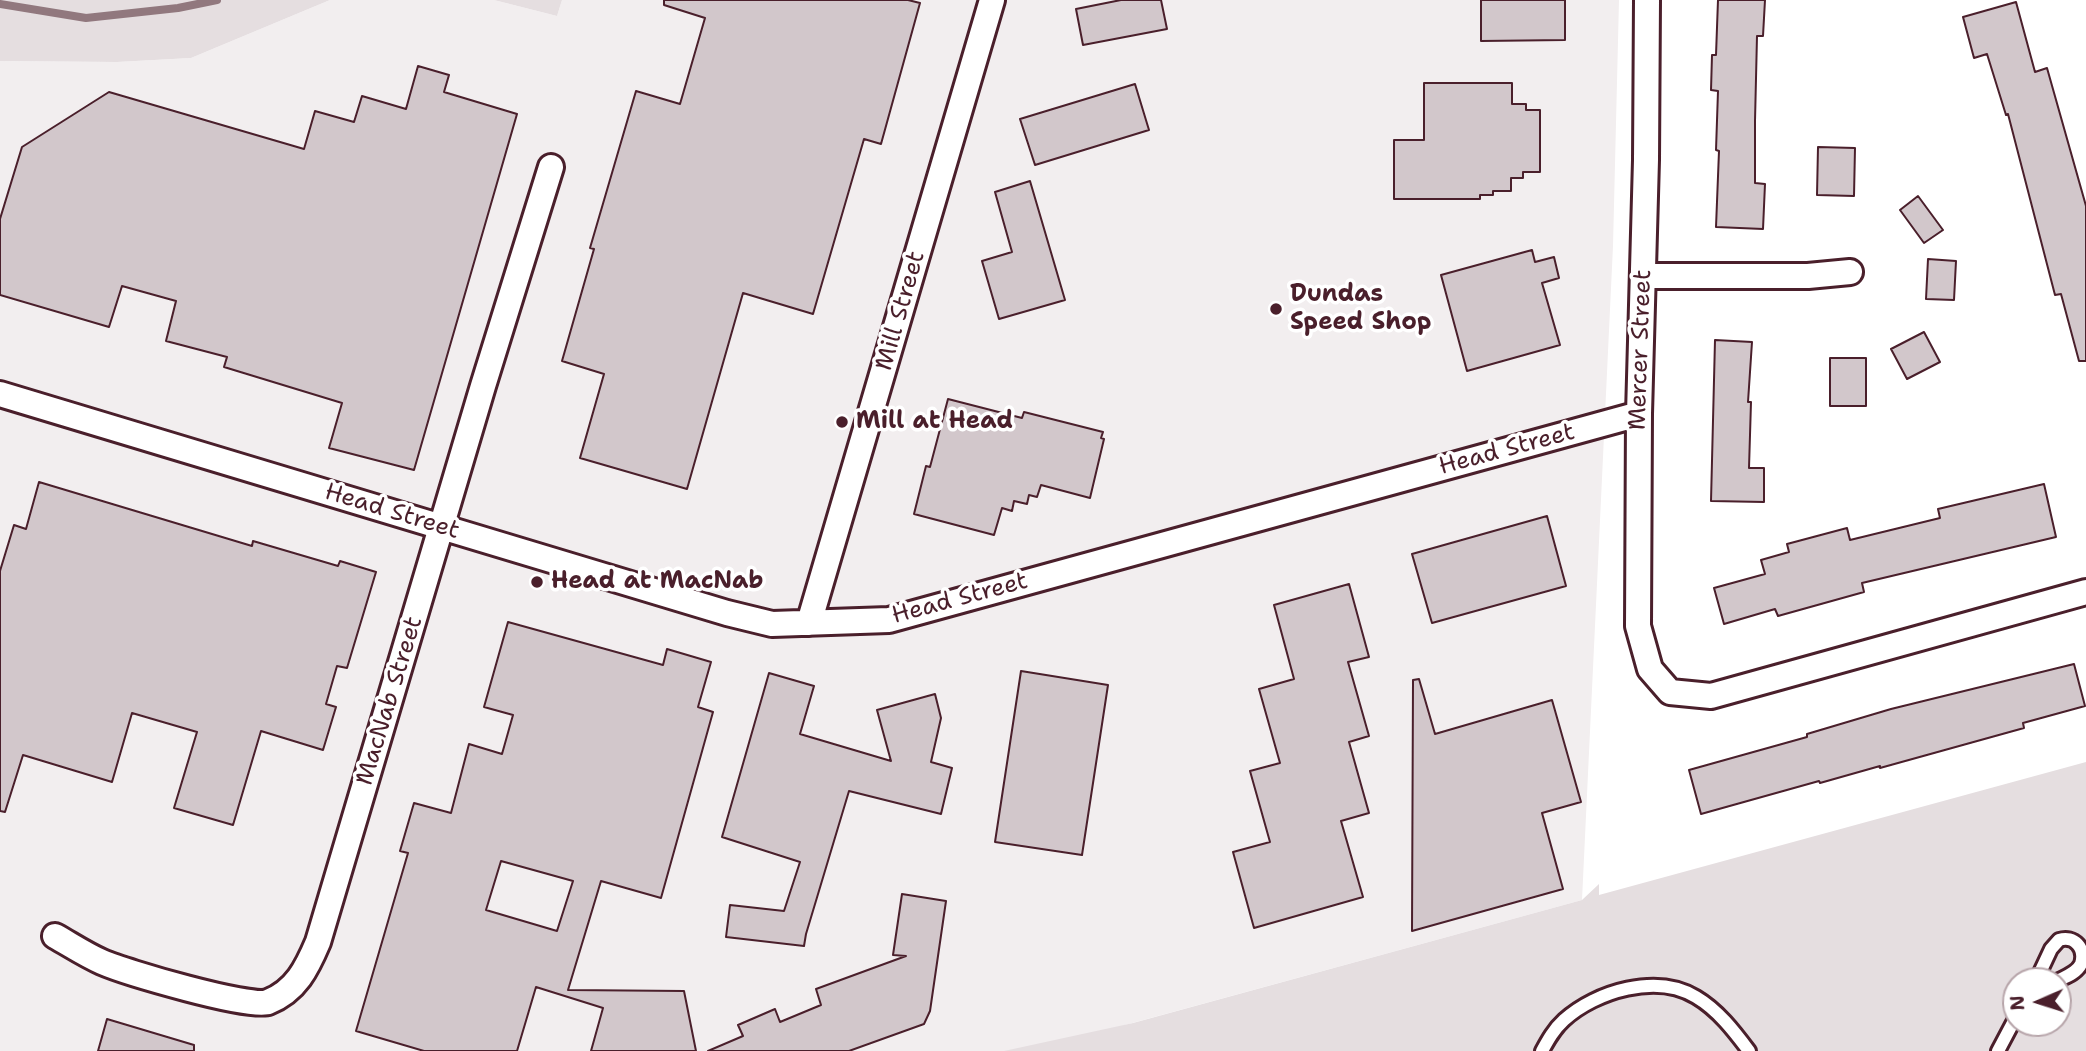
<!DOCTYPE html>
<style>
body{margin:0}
#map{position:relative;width:2086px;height:1051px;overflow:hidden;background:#fff;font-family:"Shantell Sans",sans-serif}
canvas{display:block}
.north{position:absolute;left:2002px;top:967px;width:70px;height:70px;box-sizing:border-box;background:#fff;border:2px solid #b7a5aa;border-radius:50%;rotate:267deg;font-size:19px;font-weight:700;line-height:28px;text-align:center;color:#4a1f2b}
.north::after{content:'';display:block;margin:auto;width:24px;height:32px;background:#4a1f2b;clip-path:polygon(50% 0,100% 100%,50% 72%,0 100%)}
</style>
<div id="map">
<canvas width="2086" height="1051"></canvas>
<div class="north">N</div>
</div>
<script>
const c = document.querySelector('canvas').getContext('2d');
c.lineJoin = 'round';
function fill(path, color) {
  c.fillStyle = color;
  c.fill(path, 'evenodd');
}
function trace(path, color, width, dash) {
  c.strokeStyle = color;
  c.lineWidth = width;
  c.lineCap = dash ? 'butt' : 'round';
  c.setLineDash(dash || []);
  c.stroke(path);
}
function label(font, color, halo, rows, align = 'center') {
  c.font = font + ' "Shantell Sans",sans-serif';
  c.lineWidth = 7;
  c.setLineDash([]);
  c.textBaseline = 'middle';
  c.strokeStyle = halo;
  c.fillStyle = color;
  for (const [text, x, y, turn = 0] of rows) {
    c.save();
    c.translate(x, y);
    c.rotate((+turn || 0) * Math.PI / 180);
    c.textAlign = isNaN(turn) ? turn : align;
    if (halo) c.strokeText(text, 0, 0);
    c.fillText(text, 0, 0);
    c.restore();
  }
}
const built = new Path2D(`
 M330,0H494L557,16L562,0H1619L1613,246L1582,900L1030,1051H0V61L117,62L191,58Z`);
const green = new Path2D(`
 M0,0H330L191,58L117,62L0,61Z
 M494,0H562L557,16Z
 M2086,762V1051H1004L1133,1023L1582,900L1599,884V895ZM2016,981H2058V1023H2016Z`);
const stream = new Path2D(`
 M0,4L86,18L178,8L217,0`);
const building = new Path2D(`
 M664,0H908L920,3L881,144L864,139L813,314L743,293L687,489L580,458L604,374L562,361L594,249L590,248L636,91L680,104L705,18L664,5Z
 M1121,0H1161L1167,29L1083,45L1076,9Z
 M1481,0H1565V40L1481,41Z
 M1718,0H1765L1763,36H1757L1755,121V183L1765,184L1763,229L1716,227L1719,151L1716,150L1718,91L1711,90L1712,55H1716Z
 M2016,2L2035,72L2047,68L2086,206V361H2079L2061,294L2055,295L2008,114L2006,115L1987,54L1974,58L1963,17Z
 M418,66L449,75L444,92L517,114L414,470L329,448L342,403L224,367L227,357L166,341L176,301L122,286L109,327L0,295V219L22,147L109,92L304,149L315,111L354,122L362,96L406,109Z
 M1424,83H1512V104H1526V110H1540V172H1523V178H1511V191H1493V195H1480V199H1394V140H1424Z
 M1135,84L1149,130L1035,165L1020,119Z
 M1818,147L1855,148L1854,196L1817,195Z
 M1030,181L1065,300L999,319L982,261L1012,252L995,192Z
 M1918,196L1943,230L1924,243L1900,210Z
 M1532,250L1535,262L1554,257L1559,278L1542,283L1560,345L1467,371L1441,275Z
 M1928,259L1956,261L1954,300L1926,299Z
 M1924,332L1940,362L1907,379L1891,349Z
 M1715,340L1752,342L1748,402H1751L1749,468H1764V502L1711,501Z
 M1830,358H1866V406H1830Z
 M948,399L1022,418L1024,412L1103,432L1101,438L1104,439L1090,498L1041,485L1037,497L1029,495L1027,504L1014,501L1012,511L1002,508L994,535L914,514L926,466L930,467Z
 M39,482L252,546L253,541L338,566L340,561L376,572L347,668L337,666L326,704L336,707L323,750L261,731L233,825L174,808L197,732L132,713L112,782L23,755L5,812L0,811V571L14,525L26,529Z
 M2044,484L2056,537L1862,583L1864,592L1778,616L1775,609L1724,624L1714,588L1765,574L1761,560L1789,552L1787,544L1847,528L1850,540L1940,518L1938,509Z
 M1547,516L1566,586L1432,623L1412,554Z
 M1349,584L1369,657L1348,662L1369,736L1349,742L1369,813L1341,821L1363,897L1254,928L1233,852L1270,842L1250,771L1280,763L1259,689L1294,679L1274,605Z
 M508,622L663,665L667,649L711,662L698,707L713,712L661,898L601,881L568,990L684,991L696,1051H591L603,1008L536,987L517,1051H424L356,1031L408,853L400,851L414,803L451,813L469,744L502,754L513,715L484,707ZM501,861L573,881L557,931L486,910Z
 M2074,664L2085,706L2023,723L2024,728L1880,768V766L1820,783L1819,781L1701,814L1689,770L1807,737V734L1891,709Z
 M1021,671L1108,685L1082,855L995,842Z
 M769,673L814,686L800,734L891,761L877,710L935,694L941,718L931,762L952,768L941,814L849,791L806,934L804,946L726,937L730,905L784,911L800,862L722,837Z
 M1419,679L1435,734L1552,700L1581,802L1542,813L1563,889L1412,931L1413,680Z
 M902,894L946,901L930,1011L924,1024L849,1051H708L743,1036L738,1025L775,1009L780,1022L821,1005L816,989L906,956L893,955Z
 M107,1019L194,1045V1051H98Z`);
const service = new Path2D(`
 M2036,981L2051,949L2059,940C2074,935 2086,948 2081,964C2077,973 2065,977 2057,981
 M1542,1051C1548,1040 1554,1029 1564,1020C1596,991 1657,973 1696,997C1718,1010 1734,1031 1749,1051
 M1998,1051L2016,1017`);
const minor = new Path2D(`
 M1647,0L1646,160L1639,414L1638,626L1650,669L1670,692L1711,696L2086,592
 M1643,276H1808L1850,272
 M0,394L727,613L772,624L889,620L1639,414
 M809,623L992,0
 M55,936C71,945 86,955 102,962C125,972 250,1009 268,1002C296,991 307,968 318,942L483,386L551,167`);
const markers = [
 [1276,309,7,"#4a1f2b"],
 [842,422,7,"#4a1f2b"],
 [537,582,7,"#4a1f2b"]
];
const poiNames = [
 ["Dundas",1290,295],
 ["Speed Shop",1290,323],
 ["Mill at Head",856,422],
 ["Head at MacNab",551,582]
];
const streetNames = [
 ["Mill Street",901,311,-74],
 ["Mercer Street",1641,350,-88],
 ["Head Street",1507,450,-15],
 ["Head Street",392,512,17],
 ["Head Street",960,599,-15],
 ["MacNab Street",390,701,-73]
];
fill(built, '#f2eeef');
fill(green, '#e5dee0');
trace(stream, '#91787e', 8);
fill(building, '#d2c7cb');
trace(building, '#4a1f2b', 2);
trace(service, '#4a1f2b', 18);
trace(minor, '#4a1f2b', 30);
trace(service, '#fff', 12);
trace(minor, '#fff', 24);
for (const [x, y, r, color] of markers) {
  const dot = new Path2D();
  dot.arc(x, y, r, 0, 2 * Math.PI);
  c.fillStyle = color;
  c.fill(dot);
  trace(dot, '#fff', 2.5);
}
label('bold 24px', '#4a1f2b', '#fff', poiNames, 'left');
label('24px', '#4a1f2b', '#fff', streetNames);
</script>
